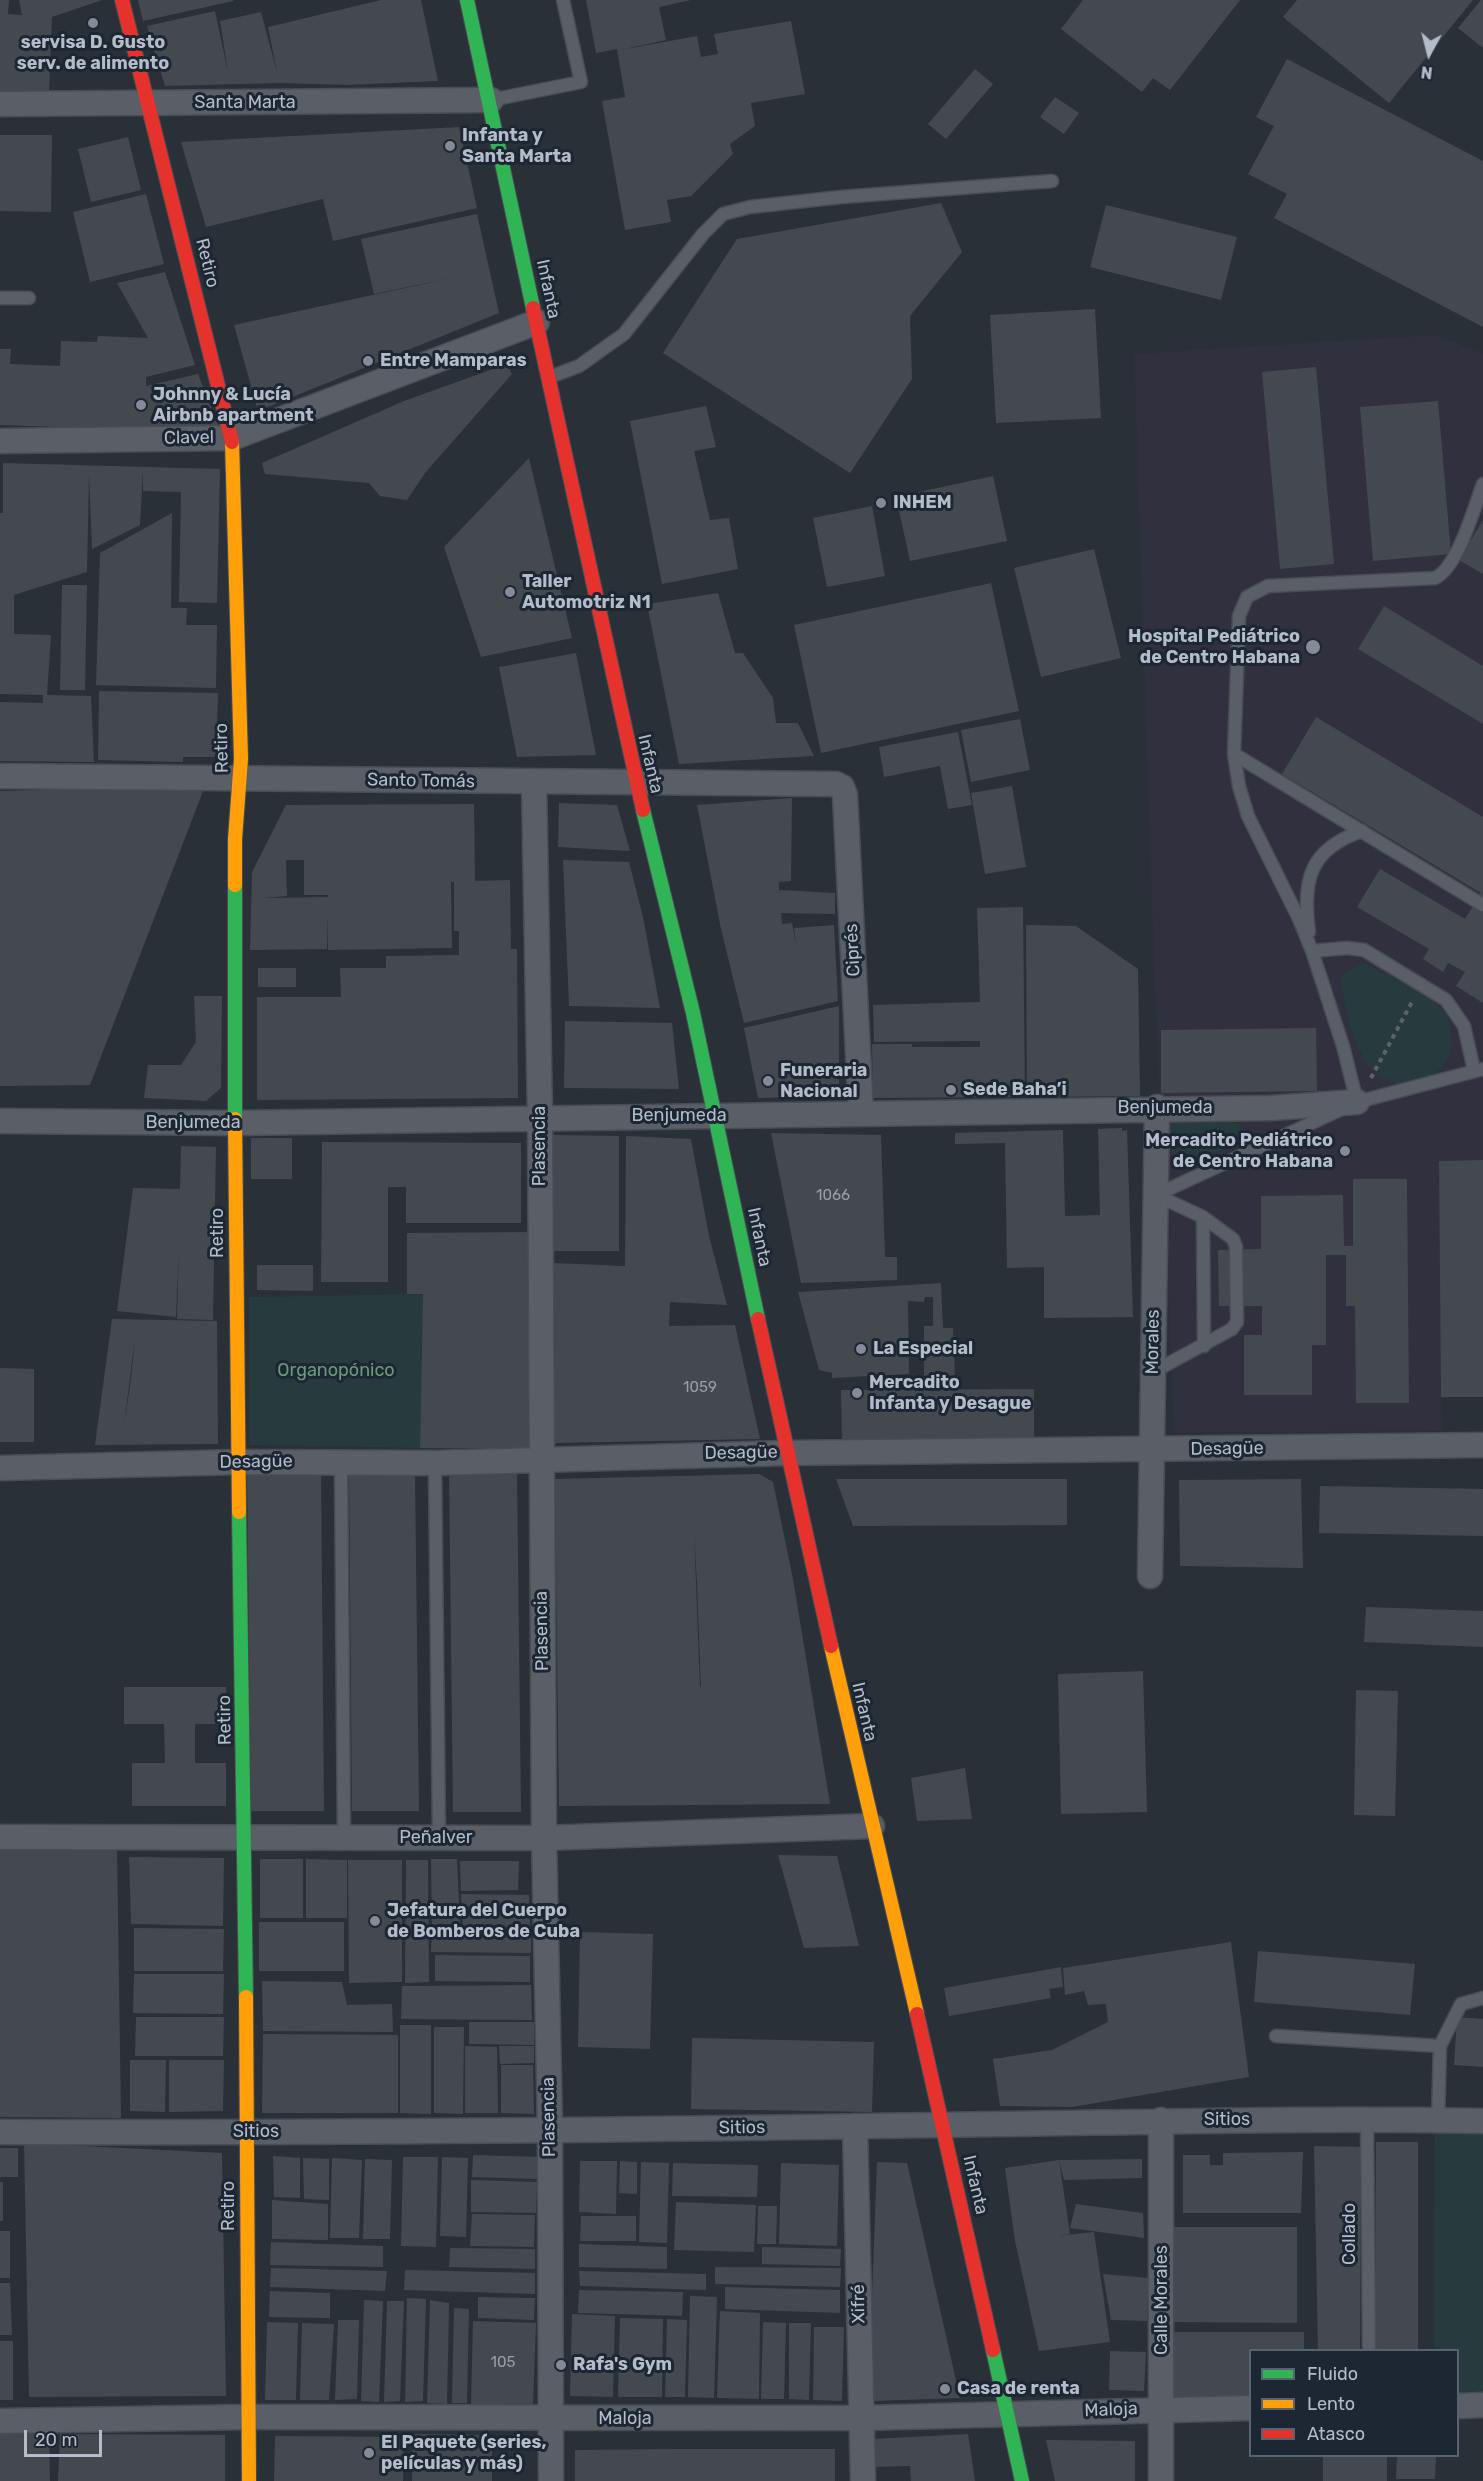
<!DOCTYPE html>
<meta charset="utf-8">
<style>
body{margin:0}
#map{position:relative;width:1483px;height:2481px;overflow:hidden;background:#2a3038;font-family:Rubik,sans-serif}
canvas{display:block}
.legend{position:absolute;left:1249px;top:2349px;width:210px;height:108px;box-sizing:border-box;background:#1d2633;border:2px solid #59626f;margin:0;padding:8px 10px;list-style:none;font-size:18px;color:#b4bcc9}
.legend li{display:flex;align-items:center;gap:12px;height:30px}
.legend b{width:30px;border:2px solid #59626f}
.north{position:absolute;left:1399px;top:24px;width:60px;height:60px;-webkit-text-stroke:4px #1d2633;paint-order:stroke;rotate:187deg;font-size:16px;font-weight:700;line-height:24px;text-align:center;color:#b4bcc9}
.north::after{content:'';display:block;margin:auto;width:21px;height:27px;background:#b4bcc9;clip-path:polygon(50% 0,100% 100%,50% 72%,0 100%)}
.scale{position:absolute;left:24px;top:2430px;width:78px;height:27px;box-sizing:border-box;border:3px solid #b4bcc9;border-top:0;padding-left:8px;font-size:18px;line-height:21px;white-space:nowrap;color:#b4bcc9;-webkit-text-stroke:4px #1d2633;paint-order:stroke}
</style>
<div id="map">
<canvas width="1483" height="2481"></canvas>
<ul class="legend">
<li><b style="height:8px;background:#30b455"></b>Fluido</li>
<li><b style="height:8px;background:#ff9f0a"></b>Lento</li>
<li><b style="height:8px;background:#e5322d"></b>Atasco</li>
</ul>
<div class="north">N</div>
<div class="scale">20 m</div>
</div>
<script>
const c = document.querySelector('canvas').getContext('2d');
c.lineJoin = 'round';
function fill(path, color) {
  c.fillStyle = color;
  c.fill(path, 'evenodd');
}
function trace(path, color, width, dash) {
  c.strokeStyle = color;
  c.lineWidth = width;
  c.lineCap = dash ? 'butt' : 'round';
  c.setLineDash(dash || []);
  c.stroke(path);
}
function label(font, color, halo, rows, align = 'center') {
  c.font = font + ' Rubik,sans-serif';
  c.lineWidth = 6;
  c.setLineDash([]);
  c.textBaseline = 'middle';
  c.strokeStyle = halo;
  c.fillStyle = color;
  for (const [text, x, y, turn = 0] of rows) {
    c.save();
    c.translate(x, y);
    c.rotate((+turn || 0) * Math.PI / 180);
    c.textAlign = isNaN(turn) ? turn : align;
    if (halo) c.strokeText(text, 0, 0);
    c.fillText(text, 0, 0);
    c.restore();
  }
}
const medical = new Path2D(`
 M1436,335L1483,354V1160L1439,1161L1442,1431L1174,1433L1153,940L1134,354Z`);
const green = new Path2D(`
 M1363,963C1386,975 1429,993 1445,1013C1450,1020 1452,1032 1452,1040C1453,1080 1397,1098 1371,1068C1352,1046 1347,1011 1340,982L1342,974Z
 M1234,1122L1242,1127L1244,1136C1239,1146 1226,1148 1217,1152C1187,1165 1166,1166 1169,1127L1174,1123Z
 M423,1294L420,1448L249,1445V1297Z
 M1435,2131L1483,2132V2395H1458V2350H1434Z`);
const building = new Path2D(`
 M0,0H9L8,14L22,15L19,0H102L52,17L49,93L0,91Z
 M138,0H233V1L143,21Z
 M381,0H421L438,81L346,85L280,83L165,86L147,26L215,11L228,72L220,21L261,12L277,72L268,27Z
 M586,0H691L659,7L666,40L620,50L697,36L701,57L718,54L714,34L791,21L805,94L751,103L755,126L730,144L733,154L691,196L667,200L671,222L625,230L602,101L625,97L617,49L596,53Z
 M1083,0H1240L1170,90L1153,78L1142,92L1061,29Z
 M1297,0H1473L1389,103L1283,17Z
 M1481,0H1483V48L1458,28Z
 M1287,59L1483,161V327L1274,218L1287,194L1248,174L1274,126L1256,117Z
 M975,69L993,84L946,139L928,124Z
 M1055,97L1079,113L1064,134L1040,117Z
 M459,127L477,208L333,241L323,199L206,227L181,142Z
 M0,135H52L51,212L0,211Z
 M128,137L141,190L91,202L78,149Z
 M146,194L164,264L90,282L73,212Z
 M941,203L962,252L910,316L912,379L850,473L663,353L737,239Z
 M1106,205L1237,237L1221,300L1090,267Z
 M477,214L499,313L258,411L234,325L456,277L374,294L361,239Z
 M165,272L195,365L146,377V386L198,374L219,428L144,430L0,425V349H11L10,364L60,366L61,341L97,342L98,336L148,338L117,283Z
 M1095,309L1101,418L996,423L990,315Z
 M507,364L512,374L425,473L407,500L380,496L369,483L265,474L262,463L404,401Z
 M1316,367L1334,564L1280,569L1262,372Z
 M1438,401L1451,554L1373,561L1360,407Z
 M706,406L716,447L694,451L710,520L729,518L738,569L662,584L630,421Z
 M529,458L572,638L481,657L444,547Z
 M3,463L220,469L217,603L179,602L181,492L143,491V470L140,525L92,549L89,475L87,572L14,595V634L51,635L47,695L91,696L94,762L0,761V702L43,703V695L0,694V513H3Z
 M993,476L1007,541L910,561L896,497Z
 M872,506L885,576L827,587L813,518Z
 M172,513L171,608H187L186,625H217L216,688L96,685L100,553Z
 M1483,520V574L1459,560Z
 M1094,549L1121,658L1041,677L1014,568Z
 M991,583L1019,711L821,753L794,625Z
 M62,585H87L85,690H60Z
 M718,593L735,653H743L773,698L776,723H798L814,756L679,764L647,604Z
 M1384,606L1483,666V724L1358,649Z
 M576,653L596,755L517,757L499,667Z
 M99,691L218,693L216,757H183V762L98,760Z
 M1316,717L1483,817V1003L1456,986L1465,972L1448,963L1443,972L1423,959L1429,949L1357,907L1380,869L1465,919L1481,893L1282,774Z
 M1020,719L1030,770L971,782L961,730Z
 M958,732L972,805L948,809L940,766L884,777L879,747Z
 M205,786L90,1085L0,1086V791Z
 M1012,786L1026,867L985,874L971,793Z
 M792,798L791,881L779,882V890L835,893V914L781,913L782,924L792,923L796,944L794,928L834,925L838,1001L744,1023L721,929L697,805Z
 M559,803L617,805L630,851L558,847Z
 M474,804L475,881L510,880L511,949H517L518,1098L257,1100V997H341L340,968H386V956L459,955V931H454V882H451L452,948L328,950L327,915V949L250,950L252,872L286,805ZM286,860H304V895H328V897L263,898L287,896Z
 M563,860L629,862L643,917L660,1008L569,1006Z
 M1023,907L1025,1097L873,1098L872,1044H912V1047H980V1041L874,1042L873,1005L980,1002L977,908Z
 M1026,925L1076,926L1138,969L1140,1096L1027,1097Z
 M258,968H296V987H258Z
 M194,996H222L221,1088L206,1101L144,1098L148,1065H181L196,1042Z
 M839,1006V1096L758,1098L744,1028Z
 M565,1021L672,1023L679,1089L564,1088Z
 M1316,1028L1317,1091L1161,1093V1030Z
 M1122,1128V1131L1127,1130L1133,1317L1044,1318V1267L1007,1268L1005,1143L955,1144V1133L1063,1130L1065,1216L1100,1215L1098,1129Z
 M771,1133L881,1135L885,1257H897V1280L801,1283Z
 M553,1135L619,1136V1251H553Z
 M626,1136L691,1139L709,1236L727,1305L670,1302L669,1326L735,1325L760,1439L555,1443L554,1263L625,1266Z
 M251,1138H292V1179H251Z
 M322,1142L521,1143V1223H406V1187H388V1282H321Z
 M181,1146L216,1147L213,1320L177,1319L179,1247L176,1317L117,1311L133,1188L180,1189Z
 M1483,1160V1397H1441L1439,1161Z
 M1353,1179H1407L1409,1403H1356L1355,1306H1346V1255H1326V1345H1312V1395H1244V1335H1262V1306H1219L1218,1250L1261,1249V1196L1343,1195L1344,1246H1353Z
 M533,1232L535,1449L420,1448L423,1294H407V1233Z
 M257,1265H313V1291L257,1290Z
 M941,1283L943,1328H953L955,1377L924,1376V1326H933V1297H925L924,1302L908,1301L909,1374L832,1378V1373L819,1370L798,1292Z
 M112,1319L217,1321L218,1444L95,1445ZM135,1338L131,1379L124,1425Z
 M0,1368L34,1369V1442H0Z
 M1034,1389V1445L842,1446L841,1390Z
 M247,1472H321L324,1811H251Z
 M449,1472H517L521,1812H453Z
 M415,1474L419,1811H352L349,1475Z
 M759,1474L773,1482L793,1579L830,1804L559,1806L555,1479ZM694,1531L697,1584L701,1687H700Z
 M836,1479H1067V1525L853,1526Z
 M1301,1479L1303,1568L1180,1566L1179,1480Z
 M1320,1486L1483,1489V1536L1319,1533Z
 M1366,1607L1483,1611V1647L1364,1642Z
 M1143,1671L1147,1812L1061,1814L1058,1674Z
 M124,1687H226V1724H195V1763H226V1806H132V1763H165L164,1724H124Z
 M1356,1690L1398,1691L1395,1816L1354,1815Z
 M965,1768L972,1819L917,1821L911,1778Z
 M0,1844L117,1847L121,2118L0,2117Z
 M778,1855L837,1856L859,1946L804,1948Z
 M129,1857L224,1858L223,1926L131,1924Z
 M260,1859H303V1918H260Z
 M306,1859L347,1860V1918H306Z
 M431,1859H457L460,1927H432Z
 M348,1860H402V1982L349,1983Z
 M406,1860H428L429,1982L405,1983Z
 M460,1861H519L518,1890L461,1891Z
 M461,1894L529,1895L530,1929L463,1927Z
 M259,1922H344V1971H259Z
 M134,1928L224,1929L223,1971H134Z
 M432,1931L531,1933V1953L431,1952Z
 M580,1932L653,1934L650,2049L578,2047Z
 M1231,1942L1249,2077L1072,2107L1000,2106L993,2059L1052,2050L1108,2022L1106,2004L1088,2005L1084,1991L1065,1995L1063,1968Z
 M1258,1951L1415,1964L1410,2015L1254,2002Z
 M435,1955L530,1956V1982L435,1981Z
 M1061,1967L1063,1987L1049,1989L1051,1998L949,2016L944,1988Z
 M134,1974H224L223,2014L133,2013Z
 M262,1981L342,1982L347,2005L392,2004L393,2032L263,2031Z
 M531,1985L532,2020L401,2019L402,1986Z
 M136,2017H224L223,2056H135Z
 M1457,2017L1483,2019V2067L1454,2065Z
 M469,2022H534V2045L469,2044Z
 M400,2025H431V2114L400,2113Z
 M434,2027H464L463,2114L434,2113Z
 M263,2034L398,2035V2113H262Z
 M692,2038L874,2042L872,2112L691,2109Z
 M465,2046L497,2047L498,2113H465Z
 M499,2046H534V2063L500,2064Z
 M130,2060H166L165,2112L130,2111Z
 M169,2060H224L223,2111L169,2112Z
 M501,2065H533L534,2114L501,2113Z
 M1376,2142H1418V2350H1375Z
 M24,2143L222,2153L226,2396L29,2397Z
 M1314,2146L1361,2147L1360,2350H1318Z
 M0,2148H18V2177H0Z
 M1303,2152L1301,2213H1183V2155H1210V2165H1223V2153Z
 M473,2155L538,2157V2179L472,2177Z
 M273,2156L300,2158V2198L274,2197Z
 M403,2157H438L436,2247L401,2246Z
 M442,2157L468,2158L466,2237L440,2236Z
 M303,2158L329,2159V2200L304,2199Z
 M332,2158L362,2160L359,2238H330Z
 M365,2159L392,2160L390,2239H363Z
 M1142,2159V2178L1064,2180L1059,2160Z
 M1059,2160L1070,2234L1057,2236L1094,2232L1110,2342L1039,2351L1015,2241L1005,2168Z
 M580,2161H617L616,2214L579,2212Z
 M620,2161L637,2162V2194L619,2193Z
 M641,2162L669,2163L667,2243L639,2242Z
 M877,2162L907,2163L960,2398L873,2401L872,2296Z
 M673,2163L758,2165L757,2197L672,2196Z
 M781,2163L839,2165L837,2246L779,2244Z
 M471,2180L537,2182L536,2213L471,2212Z
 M0,2182H3V2221H0Z
 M272,2200L328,2204V2240L272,2239Z
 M676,2202L756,2205L754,2252L674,2250Z
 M1076,2204L1143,2213L1144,2238L1070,2228Z
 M758,2206H777L776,2244H757Z
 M472,2214L535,2215L534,2247L470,2246Z
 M581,2216H636V2241H580Z
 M1170,2227H1297V2323L1170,2322Z
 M0,2231H10V2278H0Z
 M271,2242L383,2246V2267L270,2265Z
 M579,2244L667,2247V2269L579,2267Z
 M762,2247L841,2249L840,2266L762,2264Z
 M450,2248L535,2249V2269L449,2267Z
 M715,2267L841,2268L840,2287L715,2284Z
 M271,2268L387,2271L385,2291L270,2287Z
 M405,2270L535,2273V2294L404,2290Z
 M579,2271L706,2274V2290L580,2286Z
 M1103,2274L1149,2278L1147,2321L1111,2320Z
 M0,2283H10L12,2335H0Z
 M725,2287L840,2290V2313L725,2309Z
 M579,2290L683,2292L682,2316L578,2313Z
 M270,2291L330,2293V2318L269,2317Z
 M690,2296L717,2297L714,2398L688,2397Z
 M478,2297L535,2298L534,2320L478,2318Z
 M407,2298L426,2299L423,2401L405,2402Z
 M364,2300L383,2301L379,2402L361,2401Z
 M430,2300L449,2303L447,2404L427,2403Z
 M387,2301H404L400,2401L384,2402Z
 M454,2308L469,2309L467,2403H452Z
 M720,2311L760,2313L759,2399L717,2398Z
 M572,2314L615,2316L613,2397L570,2396Z
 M620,2318L663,2319L662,2397H618Z
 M667,2319L687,2320L685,2397H665Z
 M338,2320H359L357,2399L335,2400Z
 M473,2321L536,2323L533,2405L471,2404Z
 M267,2322L298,2323L296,2400H265Z
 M763,2322L786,2323L784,2399H761Z
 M302,2323L334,2324L329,2400H300Z
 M789,2323H811L809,2400L789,2399Z
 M814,2327H844L842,2401L813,2400Z
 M1172,2332H1304V2350H1250V2397H1172Z
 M0,2341H13V2400H0Z
 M1110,2351L1146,2352L1144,2391L1109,2390Z
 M49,2433L50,2481H0V2434Z
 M60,2434L225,2435V2481H58Z
 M413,2434L492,2435V2481H412Z
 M968,2434L975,2481H911L910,2466L872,2467V2439Z
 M275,2436L404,2437L403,2481H274Z
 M1046,2440L1135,2441V2481H1055Z
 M667,2449H835V2481H575V2450Z
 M1323,2456H1387V2481H1323Z
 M1397,2456H1436L1435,2479H1396Z`);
const path = new Path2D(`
 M1371,1078L1413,1000`);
const lane = new Path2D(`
 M491,100L581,82L563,0
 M0,298H29
 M550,377L579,366L624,334L703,234L723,214L750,207L841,197L1052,181
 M1234,754L1483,905
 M1309,932C1302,881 1309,849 1362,831
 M1312,951L1347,948L1364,950L1446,1000L1464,1026L1474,1070
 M1357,1102L1343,1046L1312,951L1299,919L1248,816L1239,786L1234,754L1239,616L1247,597L1268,586L1435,578C1458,567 1474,508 1483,484
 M1156,1195L1357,1102L1483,1069
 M1203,1217L1204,1346
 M1153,1372L1232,1329L1237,1322L1236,1247L1233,1239L1203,1217L1156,1195
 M341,1461L344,1838
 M435,1463L439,1837
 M1276,2036L1440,2046L1438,2120
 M1440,2046L1461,2004L1483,1998
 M1367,2118L1369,2350`);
const street = new Path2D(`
 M0,104L491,100
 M0,441L232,438L537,322
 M0,776L836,784L842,787L845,795L861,1114
 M534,782L540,1117L544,1838L550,2129L551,2481
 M0,1121L236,1123L1271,1108L1357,1102
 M0,1468L238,1462L435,1463L786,1453L1483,1445
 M1150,1576L1157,1107
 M0,1837L544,1838L872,1826
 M855,2126L863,2481
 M0,2132C313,2133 626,2130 939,2125C1121,2123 1301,2117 1483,2121
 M1458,2406L1483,2405
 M0,2421L249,2417L862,2418L1250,2408
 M1161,2481V2120`);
const fast = new Path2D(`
 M467,0L533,308
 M643,810L693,1013L758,1319
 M235,885V1119
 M239,1512L246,1997
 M993,2350L1022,2481`);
const slow = new Path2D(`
 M232,442L241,759L235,839V885
 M235,1119L239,1512
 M831,1646L917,2014
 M246,1997L249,2481`);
const jam = new Path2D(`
 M122,0L232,442
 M533,308L643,810
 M758,1319L831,1646
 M917,2014L993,2350`);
const markers = [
 [93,23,6,"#848b96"],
 [450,146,6,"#848b96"],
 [368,361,6,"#848b96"],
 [141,405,6,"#848b96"],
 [881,503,6,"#848b96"],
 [510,592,6,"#848b96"],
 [1313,647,8,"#848b96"],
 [768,1081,6,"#848b96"],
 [951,1090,6,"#848b96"],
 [1345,1151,6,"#848b96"],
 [861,1349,6,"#848b96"],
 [857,1393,6,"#848b96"],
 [375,1921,6,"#848b96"],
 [561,2365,6,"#848b96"],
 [945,2389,6,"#848b96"],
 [369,2453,6,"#848b96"]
];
const numberNames = [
 ["1066",833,1196],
 ["1059",700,1388],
 ["105",503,2363]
];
const poiNames = [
 ["servisa D. Gusto",93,43,"center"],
 ["serv. de alimento",93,64,"center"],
 ["Infanta y",462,136],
 ["Santa Marta",462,157],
 ["Entre Mamparas",380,361],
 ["Johnny & Lucía",153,395],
 ["Airbnb apartment",153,416],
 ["INHEM",893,503],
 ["Taller",522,582],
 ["Automotriz N1",522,603],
 ["Hospital Pediátrico",1300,637,"right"],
 ["de Centro Habana",1300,658,"right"],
 ["Funeraria",780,1071],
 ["Nacional",780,1092],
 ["Sede Baha’i",963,1090],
 ["Mercadito Pediátrico",1333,1141,"right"],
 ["de Centro Habana",1333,1162,"right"],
 ["La Especial",873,1349],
 ["Mercadito",869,1383],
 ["Infanta y Desague",869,1404],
 ["Jefatura del Cuerpo",387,1911],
 ["de Bomberos de Cuba",387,1932],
 ["Rafa's Gym",573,2365],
 ["Casa de renta",957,2389],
 ["El Paquete (series,",381,2443],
 ["películas y más)",381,2464]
];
const streetNames = [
 ["Santa Marta",245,103],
 ["Retiro",207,263,76],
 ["Infanta",548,289,78],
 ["Clavel",189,438,-1],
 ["Retiro",222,748,-91],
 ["Infanta",650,764,77],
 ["Santo Tomás",421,781,1],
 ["Ciprés",853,950,-93],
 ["Benjumeda",1165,1108],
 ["Benjumeda",679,1116],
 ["Benjumeda",193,1123],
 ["Plasencia",540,1146,-90],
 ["Retiro",218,1233,-90],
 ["Infanta",759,1237,78],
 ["Morales",1153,1342,-89],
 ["Desagüe",1227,1449,-1],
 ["Desagüe",741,1453,-1],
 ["Desagüe",256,1462,-1],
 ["Plasencia",542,1631,-91],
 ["Infanta",864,1712,77],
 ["Retiro",225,1720,-91],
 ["Peñalver",436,1838],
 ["Plasencia",549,2117,-91],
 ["Sitios",1227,2120],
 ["Sitios",742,2128,-1],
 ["Sitios",256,2132],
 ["Infanta",975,2185,77],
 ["Retiro",229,2206,-90],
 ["Collado",1350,2234,-90],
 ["Calle Morales",1162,2300,-90],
 ["Xifré",859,2304,-91],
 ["Maloja",1111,2410,-2],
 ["Maloja",625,2419]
];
const parkNames = [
 ["Organopónico",336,1371]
];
fill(medical, '#31303e');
fill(green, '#273a3e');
fill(building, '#444950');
trace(lane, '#484c53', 15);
trace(street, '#484c53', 27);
trace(fast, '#484c53', 16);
trace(slow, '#484c53', 16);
trace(jam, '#484c53', 16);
trace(path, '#5d636a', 4, [4.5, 4.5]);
trace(lane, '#5a5e66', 12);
trace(street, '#5a5e66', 24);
trace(fast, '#30b455', 14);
trace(slow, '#ff9f0a', 14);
trace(jam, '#e5322d', 14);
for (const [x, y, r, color] of markers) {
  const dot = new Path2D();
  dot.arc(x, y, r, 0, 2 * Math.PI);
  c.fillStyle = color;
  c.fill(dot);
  trace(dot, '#1d2633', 2);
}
label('15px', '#989fab', null, numberNames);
label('bold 18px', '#b4bcc9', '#1d2633', poiNames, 'left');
label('18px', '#b4bcc9', '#1d2633', streetNames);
label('18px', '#6b9a76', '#1d2633', parkNames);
</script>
